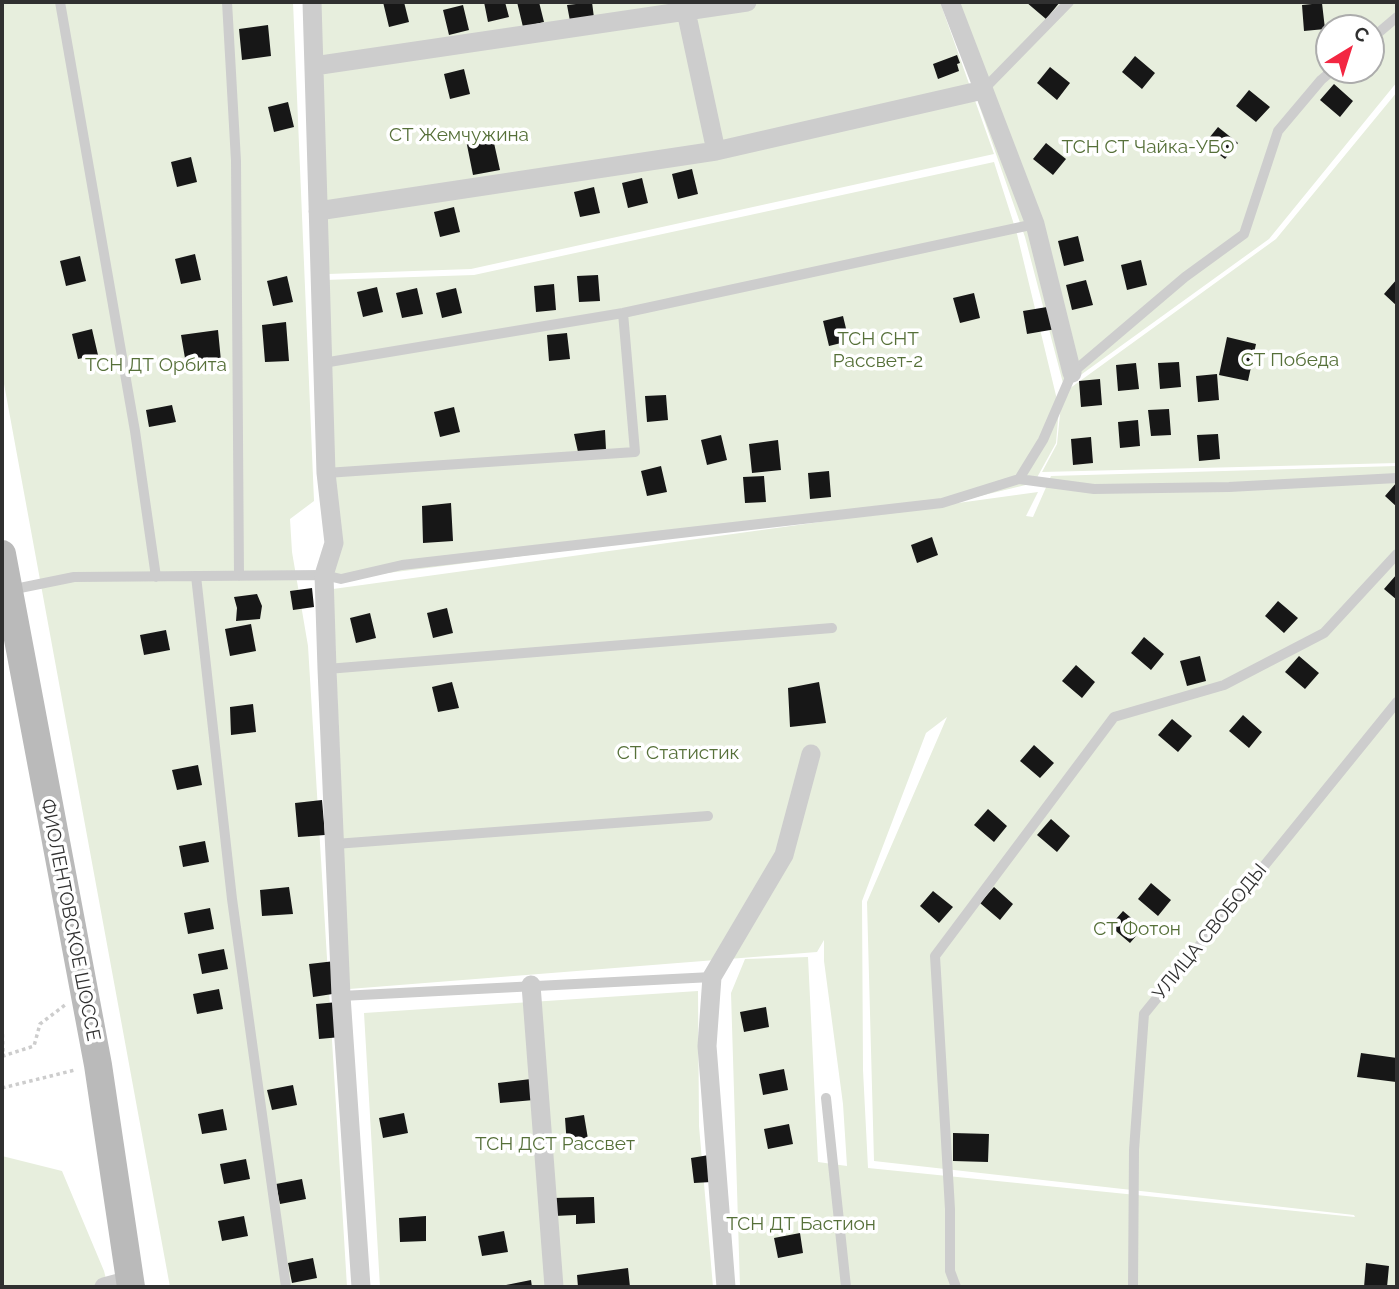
<!DOCTYPE html>
<meta charset="utf-8">
<style>
body{margin:0}
#map{position:relative;width:1399px;height:1289px;overflow:hidden;background:#fff;font-family:Raleway,sans-serif}
canvas{display:block}
.frame{position:absolute;inset:0;border:4px solid #303030;pointer-events:none}
.north{position:absolute;left:1315px;top:14px;width:70px;height:70px;box-sizing:border-box;background:#fff;border:2px solid #acacac;border-radius:50%;rotate:38deg;font-size:19px;font-weight:700;line-height:28px;text-align:center;color:#303030}
.north::after{content:'';display:block;margin:auto;width:24px;height:32px;background:#f32742;clip-path:polygon(50% 0,100% 100%,50% 72%,0 100%)}
</style>
<div id="map">
<canvas width="1399" height="1289"></canvas>
<div class="frame"></div>
<div class="north">С</div>
</div>
<script>
const c = document.querySelector('canvas').getContext('2d');
c.lineJoin = 'round';
function fill(path, color) {
  c.fillStyle = color;
  c.fill(path, 'evenodd');
}
function trace(path, color, width, dash) {
  c.strokeStyle = color;
  c.lineWidth = width;
  c.lineCap = dash ? 'butt' : 'round';
  c.setLineDash(dash || []);
  c.stroke(path);
}
function label(font, color, halo, rows, align = 'center') {
  c.font = font + ' Raleway,sans-serif';
  c.lineWidth = 7;
  c.setLineDash([]);
  c.textBaseline = 'middle';
  c.strokeStyle = halo;
  c.fillStyle = color;
  for (const [text, x, y, turn = 0] of rows) {
    c.save();
    c.translate(x, y);
    c.rotate((+turn || 0) * Math.PI / 180);
    c.textAlign = isNaN(turn) ? turn : align;
    if (halo) c.strokeText(text, 0, 0);
    c.fillText(text, 0, 0);
    c.restore();
  }
}
const green = new Path2D(`
 M2,2H293L314,501L290,519L292,552L308,646L347,1287H170L2,373Z
 M319,2H940L994,154L471,269L328,274Z
 M943,2H1397V82L1269,239L1064,387L1025,237ZM1329,28H1371V70H1329Z
 M1397,92V463L1042,472L1057,444L1062,394L1276,239Z
 M994,162L1017,234L1059,408L1056,443L1034,483L959,501L340,579L328,576L324,280L474,275Z
 M1397,466V1287H740L731,993L745,959L808,957L818,1162L847,1166L843,1104L824,961V940L817,952L349,989L333,589L1038,492L1026,516L1033,517L1051,476ZM947,717L867,902L874,1161L1354,1215L1355,1217L868,1168L863,1070L862,901L926,733Z
 M698,991L699,1126L713,1287H380L364,1013Z
 M2,1156L62,1171L104,1271L108,1287H2Z`);
const building = new Path2D(`
 M383,2H404L409,22L389,27Z
 M484,2H505L509,17L488,22Z
 M517,2H539L544,22L523,27Z
 M576,2H592L594,18L570,21L567,5L576,4Z
 M1026,2H1060L1046,19Z
 M1322,3L1325,29L1304,31L1302,5Z
 M463,5L469,30L449,35L443,10Z
 M268,25L271,56L242,60L239,29Z
 M957,55L960,63L957,64L959,71L938,79L933,64Z
 M1135,56L1155,73L1142,89L1122,72Z
 M1050,67L1070,83L1057,100L1037,83Z
 M464,69L470,94L450,99L444,74Z
 M1334,84L1353,101L1340,117L1320,100Z
 M1249,90L1270,107L1256,122L1236,106Z
 M288,102L294,127L274,132L268,107Z
 M1218,127L1238,143L1225,159L1205,143Z
 M492,134L500,170L473,175L466,140Z
 M1046,143L1066,159L1053,175L1033,159Z
 M191,157L197,182L177,187L171,162Z
 M692,169L698,194L678,199L672,174Z
 M642,178L648,203L628,208L622,183Z
 M594,187L600,213L580,217L574,192Z
 M454,207L460,232L440,237L434,212Z
 M1078,236L1084,261L1064,266L1058,241Z
 M195,254L201,280L181,284L175,259Z
 M80,256L86,281L66,286L60,261Z
 M1141,260L1147,285L1127,290L1121,265Z
 M598,275L600,301L579,302L577,276Z
 M287,276L293,302L273,306L267,281Z
 M1397,279V306L1384,294Z
 M1086,280L1093,305L1072,310L1066,285Z
 M554,284L556,310L536,312L534,286Z
 M377,287L383,312L363,317L357,292Z
 M417,288L423,314L402,318L396,293Z
 M456,288L462,313L442,318L436,293Z
 M974,293L980,318L960,323L953,298Z
 M1053,306L1056,329L1027,334L1023,311Z
 M843,316L849,341L829,346L823,321Z
 M286,322L289,361L265,362L262,325Z
 M92,329L98,355L78,359L72,334Z
 M218,330L221,361L186,364L181,335Z
 M567,333L570,359L549,361L547,335Z
 M1227,337L1256,344L1248,381L1219,375Z
 M1179,362L1181,387L1160,389L1158,363Z
 M1136,363L1139,389L1118,391L1116,365Z
 M1217,374L1219,400L1198,402L1196,376Z
 M1100,379L1102,405L1081,407L1079,381Z
 M666,395L668,420L647,422L645,396Z
 M172,405L176,422L149,427L146,410Z
 M454,407L460,432L440,437L434,412Z
 M1169,409L1171,435L1151,436L1148,410Z
 M1138,420L1140,446L1120,448L1118,422Z
 M605,430L606,450L578,452L574,434Z
 M1218,434L1220,459L1199,461L1197,435Z
 M721,435L727,460L707,465L701,440Z
 M1091,437L1093,463L1073,465L1071,439Z
 M778,440L781,470L752,473L749,444Z
 M661,466L667,492L647,496L641,471Z
 M829,471L831,497L810,499L808,473Z
 M764,476L766,502L745,503L743,477Z
 M1397,482V507L1385,496Z
 M451,503L453,541L423,543L422,506Z
 M932,537L938,555L917,563L911,545Z
 M1397,574V600L1384,589Z
 M312,588L314,607L293,610L290,591Z
 M257,594L262,606L260,619L236,621L237,608L234,597Z
 M1278,601L1298,618L1284,633L1265,616Z
 M447,608L453,633L433,638L427,613Z
 M370,613L376,638L356,643L350,618Z
 M251,624L256,651L230,656L225,629Z
 M166,630L170,650L144,655L140,635Z
 M1144,637L1164,654L1151,670L1131,653Z
 M1200,656L1206,681L1187,686L1180,661Z
 M1299,656L1319,673L1305,689L1285,672Z
 M1076,665L1095,682L1082,698L1062,681Z
 M452,682L459,708L438,712L432,687Z
 M819,682L826,723L790,727L788,688Z
 M253,704L256,732L231,735L230,707Z
 M1243,715L1262,732L1249,748L1229,731Z
 M1172,719L1192,736L1178,752L1158,735Z
 M1034,745L1054,763L1040,778L1020,761Z
 M198,765L202,785L177,790L172,770Z
 M322,800L325,835L298,837L295,803Z
 M988,809L1007,826L994,842L974,825Z
 M1051,819L1070,836L1057,852L1037,835Z
 M205,841L209,862L183,867L179,846Z
 M1151,883L1171,900L1158,916L1138,899Z
 M289,887L293,914L262,916L260,890Z
 M994,887L1013,904L1000,920L980,903Z
 M933,891L953,907L939,923L920,906Z
 M210,908L214,929L188,934L184,913Z
 M1123,911L1143,928L1130,943L1110,926Z
 M224,949L228,969L202,974L198,954Z
 M335,961L339,993L313,997L309,964Z
 M219,989L223,1009L197,1014L193,994Z
 M338,1002L341,1037L319,1039L316,1004Z
 M766,1007L769,1027L744,1032L740,1012Z
 M1361,1053L1397,1058L1396,1082L1357,1077Z
 M784,1069L788,1090L763,1095L759,1074Z
 M531,1079L534,1100L500,1103L498,1083Z
 M293,1085L297,1105L272,1110L267,1090Z
 M223,1109L227,1130L202,1134L198,1114Z
 M404,1113L408,1133L383,1138L379,1118Z
 M584,1115L589,1145L567,1146L565,1118Z
 M789,1124L793,1144L768,1149L764,1129Z
 M953,1133L989,1134L988,1162L953,1161Z
 M709,1155L711,1182L694,1183L691,1158Z
 M246,1159L250,1179L224,1184L220,1164Z
 M302,1179L306,1199L280,1204L276,1184Z
 M594,1197L595,1223L576,1224V1215L554,1216L553,1198Z
 M244,1216L248,1236L222,1241L218,1221Z
 M426,1216V1241L400,1242L399,1218Z
 M504,1231L508,1252L482,1256L478,1236Z
 M800,1233L803,1253L778,1258L774,1238Z
 M313,1258L317,1278L292,1283L288,1263Z
 M1366,1263L1389,1266L1387,1287H1364Z
 M628,1268L630,1287H578L577,1275Z
 M531,1280L532,1287H506V1285Z`);
const path = new Path2D(`
 M2,1020L3,1056L34,1046L40,1024L65,1005
 M2,1088L75,1070`);
const lane = new Path2D(`
 M60,2L135,431L156,577
 M227,2L236,161L239,576
 M1371,39L1397,17
 M984,89L1069,2
 M323,363L623,313L1035,224
 M326,473L635,452L623,313
 M1019,479L1094,489L1229,487L1397,478
 M196,576L232,899L286,1287
 M10,590L74,577L324,575L341,579L402,565L942,503L1019,479L1043,440L1072,373L1185,277L1244,234L1278,131L1321,80L1333,70
 M327,669L832,628
 M335,844L708,816
 M341,996L712,977
 M826,1098L846,1287
 M956,1287L950,1271V1209L935,956L1114,717L1224,685L1324,633L1397,554
 M1133,1287L1134,1150L1144,1014L1397,702`);
const street = new Path2D(`
 M312,2L326,473L334,543L324,575L327,669L341,996L361,1287
 M950,2L1035,224L1072,373
 M686,11L716,151
 M314,66L747,2
 M318,211L716,151L983,90
 M531,985L554,1287
 M104,1287L130,1280
 M726,1287L707,1046L712,977L784,855L811,754`);
const secondary = new Path2D(`
 M2,554L98,1065L131,1287`);
const parkNames = [
 ["СТ Жемчужина",459,135],
 ["ТСН СТ Чайка-УБО",1148,147],
 ["ТСН СНТ",878,339],
 ["Рассвет-2",878,361],
 ["СТ Победа",1290,360],
 ["ТСН ДТ Орбита",156,365],
 ["СТ Статистик",678,753],
 ["СТ Фотон",1137,929],
 ["ТСН ДСТ Рассвет",555,1144],
 ["ТСН ДТ Бастион",801,1224]
];
const streetNames = [
 ["ФИОЛЕНТОВСКОЕ ШОССЕ",70,920,79],
 ["УЛИЦА СВОБОДЫ",1210,932,-51]
];
fill(green, '#e7eedd');
fill(building, '#171717');
trace(path, '#cdcdcd', 3.5, [3.5, 3.5]);
trace(lane, '#cdcdcd', 10);
trace(street, '#cdcdcd', 19);
trace(secondary, '#bababa', 28);
label('19px', '#567039', '#fff', parkNames);
label('19px', '#303030', '#fff', streetNames);
</script>
